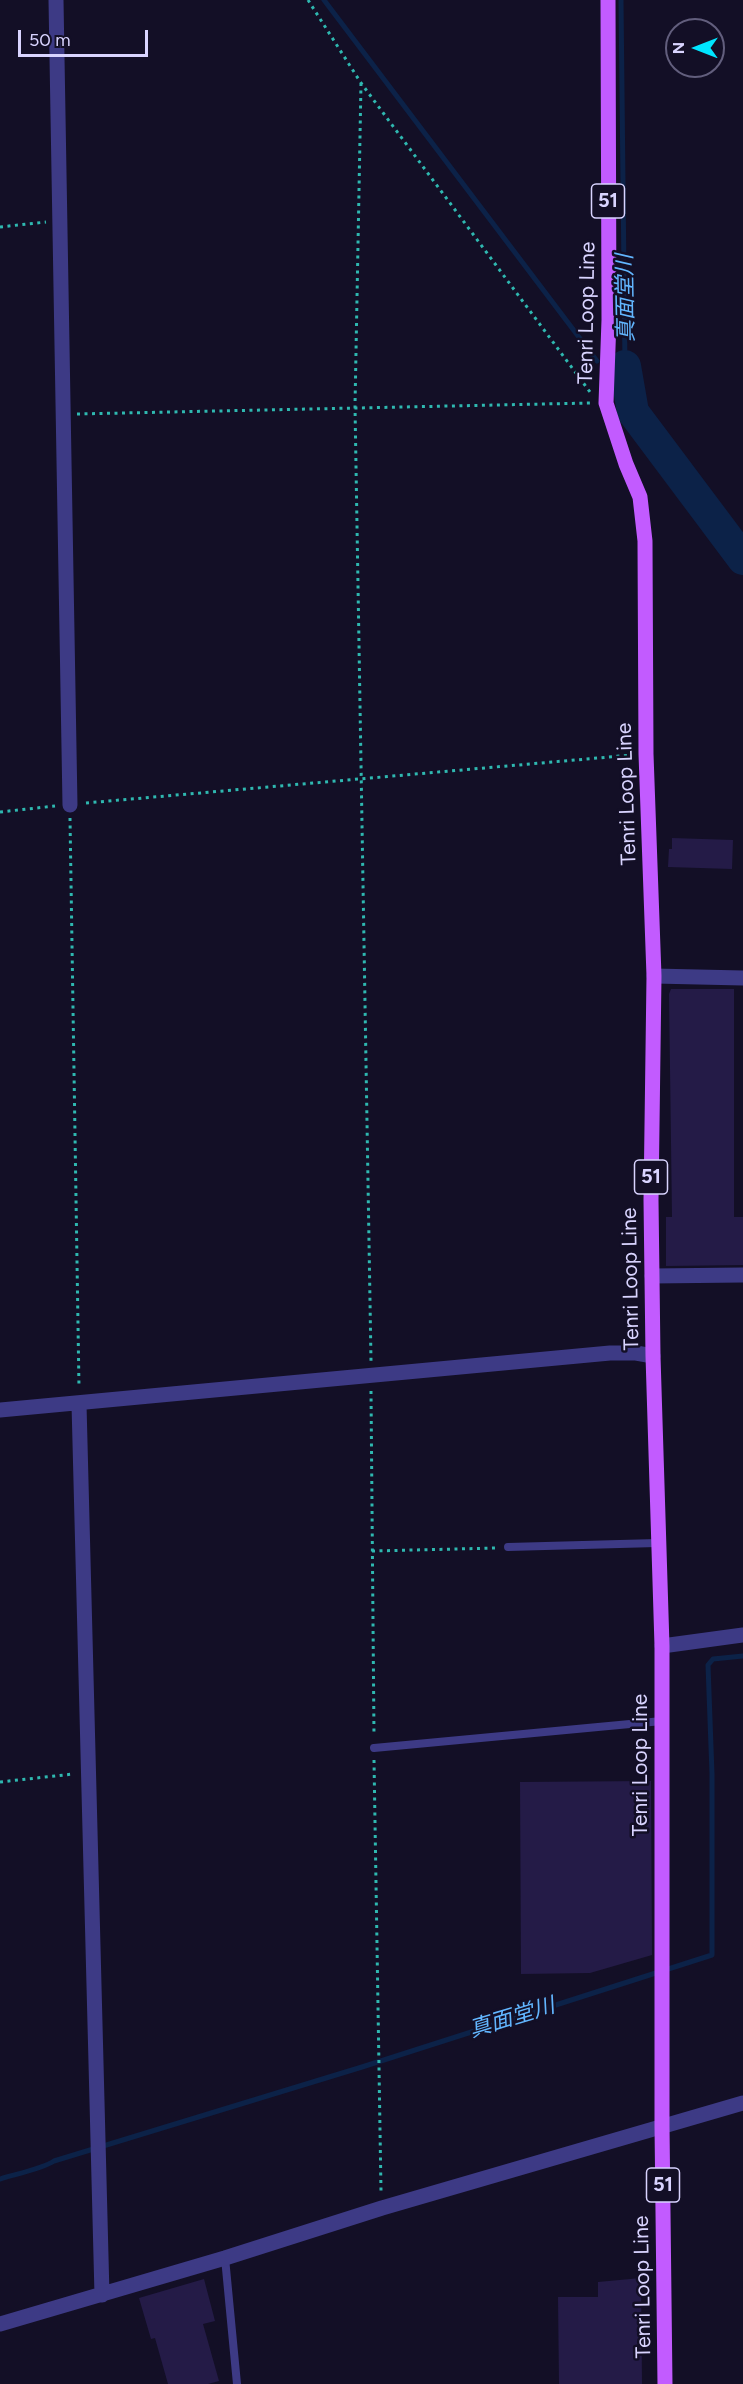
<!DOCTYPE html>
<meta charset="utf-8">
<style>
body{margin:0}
#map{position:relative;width:743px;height:2384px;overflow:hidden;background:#130f26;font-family:Figtree,sans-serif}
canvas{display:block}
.north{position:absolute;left:665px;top:18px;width:60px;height:60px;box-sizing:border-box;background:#130f26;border:2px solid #625e7d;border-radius:50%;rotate:270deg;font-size:16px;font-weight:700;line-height:24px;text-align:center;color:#d9d4ff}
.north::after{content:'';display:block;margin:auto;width:21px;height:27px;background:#00e5ff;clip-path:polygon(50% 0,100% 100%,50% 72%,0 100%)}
.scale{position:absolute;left:18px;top:30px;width:130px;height:27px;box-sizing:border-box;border:3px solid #d9d4ff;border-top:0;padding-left:8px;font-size:18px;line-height:21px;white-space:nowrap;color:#d9d4ff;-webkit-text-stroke:4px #130f26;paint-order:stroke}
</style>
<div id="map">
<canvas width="743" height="2384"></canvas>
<div class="north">N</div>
<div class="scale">50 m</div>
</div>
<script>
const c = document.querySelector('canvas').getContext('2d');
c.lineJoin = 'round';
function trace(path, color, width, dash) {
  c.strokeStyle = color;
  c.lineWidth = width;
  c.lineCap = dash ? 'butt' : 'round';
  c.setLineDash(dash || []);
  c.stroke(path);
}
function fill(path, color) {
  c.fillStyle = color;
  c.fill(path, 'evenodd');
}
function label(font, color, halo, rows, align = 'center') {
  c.font = font + ' Figtree,"Noto Sans JP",sans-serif';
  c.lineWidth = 5;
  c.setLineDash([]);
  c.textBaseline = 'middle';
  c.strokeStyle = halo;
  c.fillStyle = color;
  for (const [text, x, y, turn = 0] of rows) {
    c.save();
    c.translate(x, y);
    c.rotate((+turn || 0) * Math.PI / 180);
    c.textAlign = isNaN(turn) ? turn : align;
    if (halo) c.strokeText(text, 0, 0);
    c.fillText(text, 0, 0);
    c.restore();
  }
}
const stream = new Path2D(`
 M324,0L597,361
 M621,0L625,366
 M0,2179C16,2174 42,2169 54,2161L362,2067L712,1955V1774L708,1665L713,1659L743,1656`);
const river = new Path2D(`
 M625,366L633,412L743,559`);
const building = new Path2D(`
 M672,838L733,840L732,869L668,867L669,849H672Z
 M671,989H734V1217H743V1265L666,1266V1217H672L669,994Z
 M651,1781L652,1955L590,1973L521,1974L520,1782Z
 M641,2278L642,2384H559L558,2297H598V2282Z
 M204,2279L215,2321L203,2324L219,2381L208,2384H168L155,2338L151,2339L139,2298Z`);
const path = new Path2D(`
 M308,0L361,83L590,392
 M361,83L355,406L371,1361
 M0,227L46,222
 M77,414L590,403
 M86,803L632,755
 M0,812L55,806
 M70,818L79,1388
 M371,1391L374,1736
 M372,1551L497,1548
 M374,1760L381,2191
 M0,1782L73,1774`);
const service = new Path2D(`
 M508,1547L657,1543
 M374,1748L662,1721
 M225,2258L237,2384`);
const minor = new Path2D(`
 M56,0L70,805
 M654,976L743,978
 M652,1276L743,1275
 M79,1404L102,2295
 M0,1410L610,1353H636L653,1356
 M662,1646L743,1635
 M0,2324L225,2258L382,2208L743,2103`);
const primary = new Path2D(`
 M608,0L609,320L606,403L626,464L640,497L645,541L646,754L654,976L651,1200L653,1356L662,1646V2126L665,2384`);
const shields = [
 [608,201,33],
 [651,1177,33],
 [663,2185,33]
];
const shieldNames = [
 ["51",608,201],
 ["51",651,1177],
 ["51",663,2185]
];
const streetNames = [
 ["Tenri Loop Line",587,313,-89],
 ["Tenri Loop Line",627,794,-92],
 ["Tenri Loop Line",631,1279,-91],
 ["Tenri Loop Line",641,1765,-90],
 ["Tenri Loop Line",643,2287,-91]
];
const waterNames = [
 ["真面堂川",626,298,-91],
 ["真面堂川",512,2018,-17]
];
trace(stream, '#0c2248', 5);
trace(river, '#0c2248', 32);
fill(building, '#241b47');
trace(path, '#2fb8b0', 3, [3, 4.5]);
trace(service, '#3d3a85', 8);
trace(minor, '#3d3a85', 15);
trace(primary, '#c25bff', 15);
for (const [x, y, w] of shields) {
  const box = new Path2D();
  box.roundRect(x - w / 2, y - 17, w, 34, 4.5);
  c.fillStyle = '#130f26';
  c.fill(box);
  trace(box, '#d9d4ff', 1.5);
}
label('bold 20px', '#d9d4ff', null, shieldNames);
label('21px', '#d9d4ff', '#130f26', streetNames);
label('italic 22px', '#62b6ff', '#130f26', waterNames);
</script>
